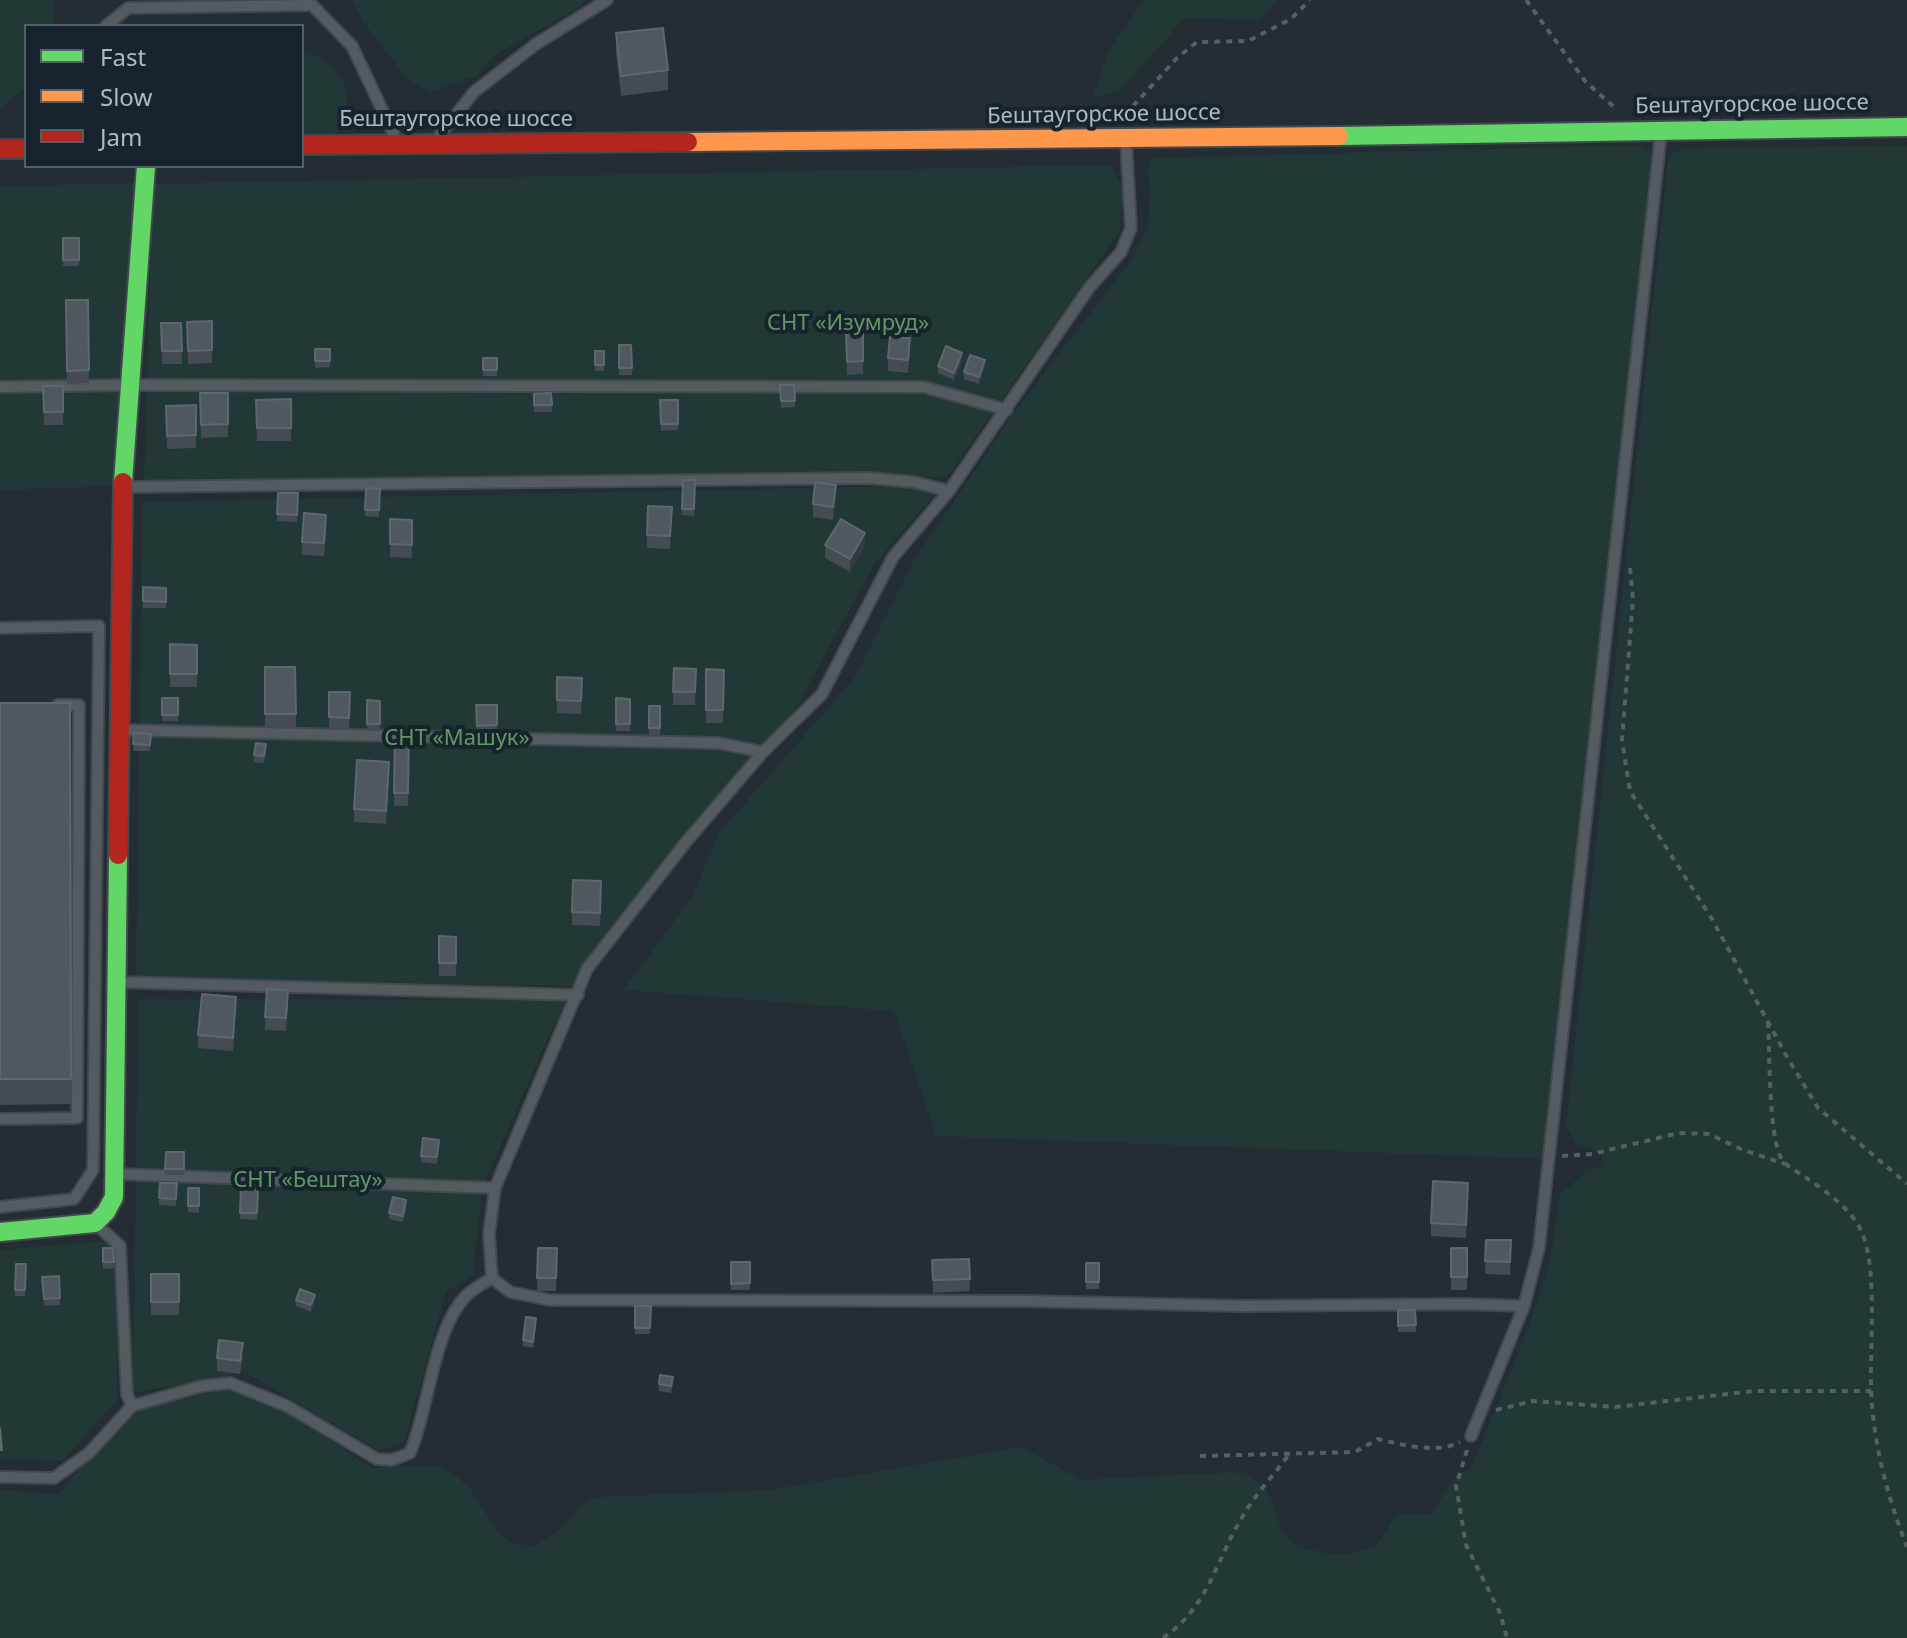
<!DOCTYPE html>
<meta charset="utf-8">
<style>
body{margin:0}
#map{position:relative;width:1907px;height:1638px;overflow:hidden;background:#242d33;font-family:"Noto Sans",sans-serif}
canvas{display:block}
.legend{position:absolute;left:24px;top:24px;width:280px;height:144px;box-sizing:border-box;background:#17242d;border:2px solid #52606a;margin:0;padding:10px 14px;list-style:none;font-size:24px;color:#abbbc6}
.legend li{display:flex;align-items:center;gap:16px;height:40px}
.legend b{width:40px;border:2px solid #52606a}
</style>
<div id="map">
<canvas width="1907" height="1638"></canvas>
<ul class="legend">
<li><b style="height:10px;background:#63d668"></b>Fast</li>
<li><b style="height:10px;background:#ff974d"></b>Slow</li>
<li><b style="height:10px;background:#b3261e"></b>Jam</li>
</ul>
</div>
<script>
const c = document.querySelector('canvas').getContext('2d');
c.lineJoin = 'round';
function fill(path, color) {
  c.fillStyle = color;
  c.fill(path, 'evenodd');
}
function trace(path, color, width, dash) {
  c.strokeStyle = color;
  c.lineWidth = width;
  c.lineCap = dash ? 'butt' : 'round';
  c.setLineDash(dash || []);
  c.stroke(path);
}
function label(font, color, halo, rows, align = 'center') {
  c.font = font + ' "Noto Sans",sans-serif';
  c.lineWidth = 8;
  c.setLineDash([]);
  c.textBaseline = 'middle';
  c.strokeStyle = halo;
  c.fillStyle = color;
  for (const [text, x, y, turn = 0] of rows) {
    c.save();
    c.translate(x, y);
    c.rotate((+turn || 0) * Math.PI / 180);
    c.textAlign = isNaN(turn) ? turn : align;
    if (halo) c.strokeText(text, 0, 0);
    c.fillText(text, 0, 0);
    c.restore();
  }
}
const green = new Path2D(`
 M0,0H55L53,26H26V87L0,109Z
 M352,0H584L580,7L493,56L478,75L430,92L408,80L364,23Z
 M1144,0H1278L1260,20L1185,18L1118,92L1093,97L1108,52Z
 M302,51C343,62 361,99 336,134L302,139Z
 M1636,145L1653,153L1657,165L1545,1159L936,1136L894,1011L624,990L693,895L719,833L855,677L914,560L1015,411L1131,261L1148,227L1150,189L1147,170L1152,158Z
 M1907,146V1638H0V1490L59,1494L128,1406L250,1386L371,1468L411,1465L441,1467L452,1472L471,1490L500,1535L510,1542L534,1547L558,1531L585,1502L597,1497L770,1490L1021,1447L1082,1480L1233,1472C1286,1482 1265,1519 1293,1543C1299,1548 1309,1549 1316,1551C1343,1558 1351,1555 1376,1546L1397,1514L1431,1515L1451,1483L1472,1466L1526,1334L1550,1261L1560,1195L1585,1172L1604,1165L1601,1153L1575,1143L1566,1125L1668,161L1671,155L1682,148Z
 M1111,165L1124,191L1119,232L947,477L144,480L153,184Z
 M138,183L122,486L0,490V186Z
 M943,485L875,563L793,713L572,986L136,978L142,502Z
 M138,999L565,1000L482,1187L473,1275L446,1292L404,1442L379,1451L245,1372L133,1393Z
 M118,1240L117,1401L62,1461L0,1459V1250Z`);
const path = new Path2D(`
 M1526,0L1585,81L1616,109
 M1125,115L1177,58L1197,42L1248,41L1291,19L1310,0
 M1630,568L1633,599L1622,740L1630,791L1712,919L1787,1057L1818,1108L1907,1184
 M1768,1022C1770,1050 1768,1142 1783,1161C1789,1168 1800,1173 1808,1179C1828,1193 1854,1211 1863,1235C1877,1271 1870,1346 1871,1387C1873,1444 1887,1495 1907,1547
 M1562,1156L1592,1154L1679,1133L1709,1134L1743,1150L1785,1164
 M1496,1410L1533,1401L1615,1407L1754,1391H1871
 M1467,1450L1456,1486L1466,1545L1500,1613L1507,1638
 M1200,1456L1355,1452L1378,1439C1402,1445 1438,1454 1460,1442
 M1163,1638C1208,1607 1215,1563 1241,1519C1254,1496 1274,1475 1290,1453`);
const lane = new Path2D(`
 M106,26L128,8L312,5L352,46L398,143
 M436,140L474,92L536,44L607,0
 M1126,141L1131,228L1121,252L1089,288L949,491L893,557L822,694L763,752L686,842L587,969L495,1188L489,1234L492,1278L510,1292L550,1300L1026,1301L1242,1306L1464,1304L1524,1306
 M0,387L129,385L924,387L1007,410
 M125,487L868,478L914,482L949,491
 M0,628L99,626L93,1170L74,1199L0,1207
 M122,730L718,743L763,752
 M118,982L578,995
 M0,1119L77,1118L79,705H58
 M118,1174L495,1188
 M96,1224L120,1246L127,1394L132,1406
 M1471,1436L1524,1306L1539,1248L1661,133
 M0,1477L54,1478L89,1453L132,1406L202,1386L230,1383L287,1406L377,1459L392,1460L410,1453C429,1409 433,1330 466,1296C473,1289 484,1283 492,1278`);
const fast = new Path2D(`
 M1339,136L1907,127
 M123,482L146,166
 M0,1232L95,1223L106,1212L114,1197L118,855`);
const slow = new Path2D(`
 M688,142L1339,136`);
const jam = new Path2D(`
 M302,145L688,142
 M0,149H26
 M118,855L123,482`);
const wall = new Path2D(`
 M616,33L668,70V90L621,96L616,53Z
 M63,238H79V266H63Z
 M66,300H88L89,383L67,384Z
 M212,321V363L188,364L187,322Z
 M161,323H181L182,364H162Z
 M863,331V374L847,375L846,332Z
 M619,345H631L632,375H619Z
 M315,349H330V367L315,368Z
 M595,351H604V371H595Z
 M910,351L908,373L888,371V358Z
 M483,358H497V376H483Z
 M962,360L954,380L938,373V366Z
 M985,366L979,384L964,379V372Z
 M780,385H794L795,407L781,408Z
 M43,386H63V425H44Z
 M200,393H228V437L201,438Z
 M551,393L552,412H534V394Z
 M291,399V441H257L256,400Z
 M660,400H678V430L661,431Z
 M196,405V448L167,449L166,406Z
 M683,480H695L694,516L682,515Z
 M380,489L379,517L365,516V510Z
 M298,493L297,522L277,521V514Z
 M836,498L833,520L813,517V504Z
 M672,507L670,549L647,548V535Z
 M390,519L412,520V558L390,557Z
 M326,528L324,556L302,555V542Z
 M825,545L865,546L850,572L825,558Z
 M143,587L166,588V608H143Z
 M170,644L197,645V687H170Z
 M265,667H295L296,727H265Z
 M674,668L696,669L695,705H673Z
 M706,669L724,670L723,723H706Z
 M557,677L582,678L581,714L557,713Z
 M329,692H350L349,730H329Z
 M162,698H178V721H162Z
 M616,698L630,699V731H616Z
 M367,700L380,701V731L367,730Z
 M0,703H70L71,1104L0,1105Z
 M476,705H497V732H477Z
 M649,706H660V735H649Z
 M395,731L409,732L408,806H394Z
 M134,733L151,734L150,751H133Z
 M266,751L264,763L254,762V755Z
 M389,775L386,824L354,822V809Z
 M601,894L600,926L572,925V912Z
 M439,936L456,937V976H439Z
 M288,1003L286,1031L265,1030V1017Z
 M236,1010L233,1051L198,1048V1035Z
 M439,1146L437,1164L421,1162V1156Z
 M166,1152H184V1175H165Z
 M160,1183H177L176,1206L159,1205Z
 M241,1187L258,1188L257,1220L240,1219Z
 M188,1188H199V1213L188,1212Z
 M1468,1196L1466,1238L1431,1236V1223Z
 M406,1207L403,1222L389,1219V1213Z
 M1486,1240H1511L1510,1275L1485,1274Z
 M103,1248H113L114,1268L103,1269Z
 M538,1248H557L556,1291H537Z
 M1451,1248H1467V1290H1451Z
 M969,1259L970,1291L933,1293L932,1260Z
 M731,1262H750V1290H731Z
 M1086,1263H1099V1289H1086Z
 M16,1264H26L25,1296H15Z
 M151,1274H179V1315H151Z
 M59,1276L60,1305L44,1306L42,1277Z
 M296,1300L315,1301L311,1312L296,1306Z
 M635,1306H651L650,1334H635Z
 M1398,1310H1415L1416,1332H1398Z
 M536,1325L533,1348L523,1346V1340Z
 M243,1356L240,1374L217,1371V1358Z
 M673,1383L671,1393L659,1391V1384Z`);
const shadedWall = new Path2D(`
 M962,353V360L954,380V373Z
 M985,360V366L979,384V377Z
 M836,485V498L833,520V507Z
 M865,533V546L850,572V559Z
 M315,1295V1301L311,1312V1305Z`);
const building = new Path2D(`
 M663,28L668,70L621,76L616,33Z
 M63,238H79V260H63Z
 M66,300H88L89,370L67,371Z
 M212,321V350L188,351L187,322Z
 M161,323H181L182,351H162Z
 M863,331V361L847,362L846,332Z
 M890,337L910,338L908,360L888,358Z
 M619,345H631L632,368H619Z
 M946,346L962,353L954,373L938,366Z
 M315,349H330V361H315Z
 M595,351H604V365H595Z
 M970,355L985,360L979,377L964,372Z
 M483,358H497V370H483Z
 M780,385H794L795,401H781Z
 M43,386H63V412H44Z
 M200,393H228V424L201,425Z
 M551,393L552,405H534V394Z
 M291,399V428H257L256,400Z
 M660,400H678V424H661Z
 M196,405V435L167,436L166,406Z
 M683,480H695L694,509H682Z
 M815,482L836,485L833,507L813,504Z
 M366,488L380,489L379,510H365Z
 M278,493H298L297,515L277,514Z
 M648,506L672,507L670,536L647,535Z
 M304,513L326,515L324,543L302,542Z
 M390,519L412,520V545L390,544Z
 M841,519L865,533L850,559L825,545Z
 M143,587L166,588V602L143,601Z
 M170,644L197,645V674H170Z
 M265,667H295L296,714H265Z
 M674,668L696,669L695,692H673Z
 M706,669L724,670L723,710H706Z
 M557,677L582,678L581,701L557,700Z
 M329,692H350L349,718L329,717Z
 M162,698H178V715H162Z
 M616,698L630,699V724H616Z
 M367,700L380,701V724H367Z
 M0,703H70L71,1079H0Z
 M476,705H497V725L477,726Z
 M649,706H660V728H649Z
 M395,731L409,732L408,793H394Z
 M134,733L151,734L150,745L133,744Z
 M256,743L266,744L264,756L254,755Z
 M357,760L389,762L386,811L354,809Z
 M573,880L601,881L600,913L572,912Z
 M439,936L456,937V963H439Z
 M267,989L288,990L286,1018L265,1017Z
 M202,994L236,997L233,1038L198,1035Z
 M423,1138L439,1140L437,1157L421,1156Z
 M166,1152H184V1169H165Z
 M1433,1181L1468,1183L1466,1225L1431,1223Z
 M160,1183H177L176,1199L159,1198Z
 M241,1187L258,1188L257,1213H240Z
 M188,1188H199V1206H188Z
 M393,1197L406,1200L403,1216L389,1213Z
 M1486,1240H1511L1510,1262L1485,1261Z
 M103,1248H113L114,1262H103Z
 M538,1248H557L556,1278H537Z
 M1451,1248H1467V1277H1451Z
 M969,1259L970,1279L933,1280L932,1260Z
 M731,1262H750V1283L731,1284Z
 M1086,1263H1099V1282H1086Z
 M16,1264H26L25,1290H15Z
 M151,1274H179V1302H151Z
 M59,1276L60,1298L44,1299L42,1277Z
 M300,1289L315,1295L311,1305L296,1300Z
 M635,1306H651L650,1328H635Z
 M1398,1310H1415L1416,1325L1398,1326Z
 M526,1317L536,1318L533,1342L523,1340Z
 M219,1340L243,1343L240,1361L217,1358Z
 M660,1375L673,1377L671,1386L659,1384Z
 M0,1428L2,1450H0Z`);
const streetNames = [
 ["Бештаугорское шоссе",1752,105,-1],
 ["Бештаугорское шоссе",1104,115,-1],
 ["Бештаугорское шоссе",456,120]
];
const parkNames = [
 ["СНТ «Изумруд»",848,324],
 ["СНТ «Машук»",457,739],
 ["СНТ «Бештау»",308,1181]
];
fill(green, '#213837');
trace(lane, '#42494d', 14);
trace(fast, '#42494d', 22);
trace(slow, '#42494d', 22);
trace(jam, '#42494d', 22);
trace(path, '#566064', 4, [6, 6]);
trace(lane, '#535b61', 10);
trace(fast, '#63d668', 18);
trace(slow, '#ff974d', 18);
trace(jam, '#b3261e', 18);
fill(wall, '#444c52');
fill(shadedWall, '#323b40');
fill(building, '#4f585e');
trace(building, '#5d686e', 2);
label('22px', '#abbbc6', '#17242d', streetNames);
label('22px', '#619864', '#17242d', parkNames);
</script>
